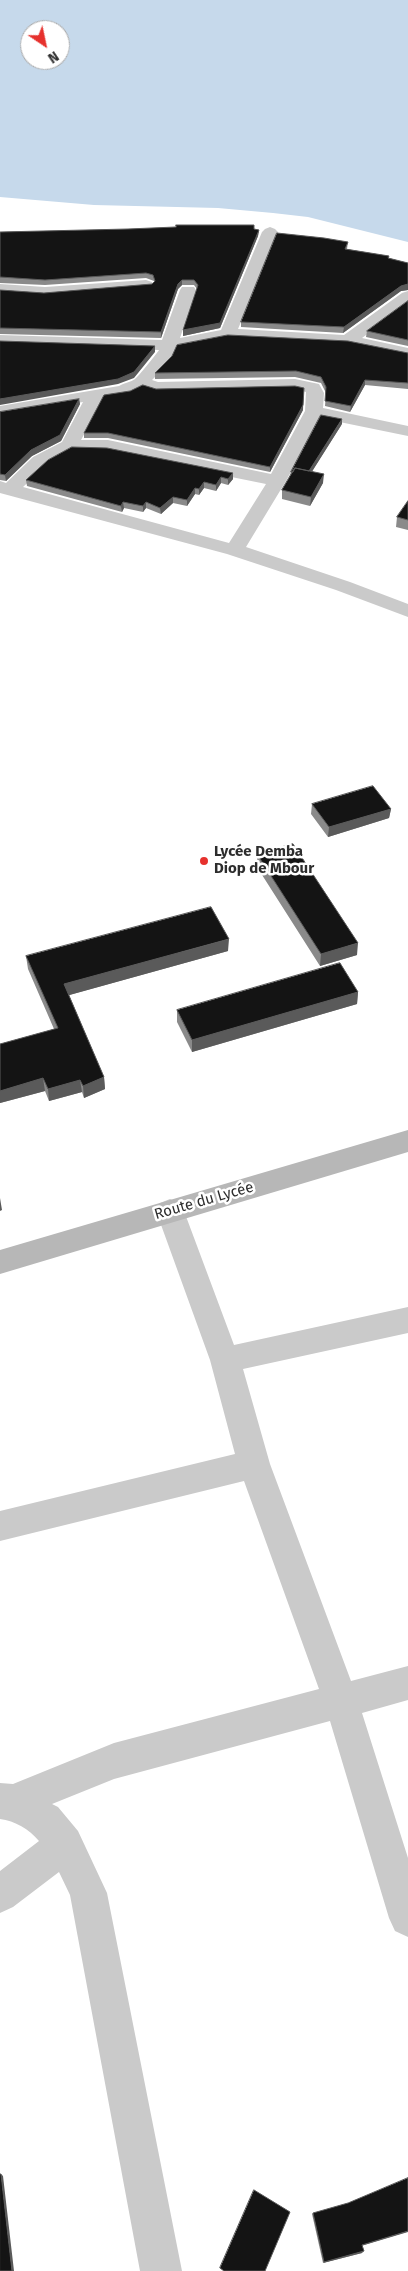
<!DOCTYPE html>
<meta charset="utf-8">
<style>
body{margin:0}
#map{position:relative;width:408px;height:2271px;overflow:hidden;background:#fff;font-family:"Fira Sans",sans-serif}
canvas{display:block}
.north{position:absolute;left:20px;top:20px;width:50px;height:50px;box-sizing:border-box;background:#fff;border:1px solid #ababab;border-radius:50%;rotate:146deg;font-size:14px;font-weight:700;line-height:20px;text-align:center;color:#2d2d2d}
.north::after{content:'';display:block;margin:auto;width:18px;height:22px;background:#e6312d;clip-path:polygon(50% 0,100% 100%,50% 72%,0 100%)}
</style>
<div id="map">
<canvas width="408" height="2271"></canvas>
<div class="north">N</div>
</div>
<script>
const c = document.querySelector('canvas').getContext('2d');
c.lineJoin = 'round';
function fill(path, color) {
  c.fillStyle = color;
  c.fill(path, 'evenodd');
}
function trace(path, color, width, dash) {
  c.strokeStyle = color;
  c.lineWidth = width;
  c.lineCap = dash ? 'butt' : 'round';
  c.setLineDash(dash || []);
  c.stroke(path);
}
function label(font, color, halo, rows, align = 'center') {
  c.font = font + ' "Fira Sans",sans-serif';
  c.lineWidth = 5;
  c.setLineDash([]);
  c.textBaseline = 'middle';
  c.strokeStyle = halo;
  c.fillStyle = color;
  for (const [text, x, y, turn = 0] of rows) {
    c.save();
    c.translate(x, y);
    c.rotate((+turn || 0) * Math.PI / 180);
    c.textAlign = isNaN(turn) ? turn : align;
    if (halo) c.strokeText(text, 0, 0);
    c.fillText(text, 0, 0);
    c.restore();
  }
}
const water = new Path2D(`
 M0,0H408V242L308,217L273,213L218,208L94,205L0,197ZM30,30H60V60H30Z`);
const street = new Path2D(`
 M270,227L275,229L278,232L238,329L344,335L402,293L408,291V304L362,338L408,348V358L348,345L228,339L176,349L171,361L152,380L158,382L295,379L319,384L324,393L323,408L408,426V436L320,418L286,481L246,547L350,582L408,604V617L336,590L227,554L0,493V481L6,483L33,457L62,442L83,402L0,416V406L119,386C124,383 131,382 135,379C138,377 158,352 159,350L0,345V335L162,340L180,290L182,287H194L196,290L180,338L221,330L262,232L265,229ZM143,388L156,392L295,389L306,392L305,411L271,474L108,440H81L103,399L130,394ZM72,451L108,452L266,484L229,543L23,487L47,465Z
 M146,280L152,282L154,285L152,288L45,297L0,294V284L45,287Z
 M170,1199L180,1203L184,1211L234,1345L408,1307V1333L243,1369L270,1464L351,1681L408,1666V1700L362,1713L408,1858V1937L395,1931L389,1918L330,1721L114,1779L52,1804L58,1807L78,1831L107,1893L182,2271H140L70,1895L59,1872L13,1907L0,1913V1871L39,1841C29,1829 15,1821 0,1819V1783L13,1784L114,1743L319,1689L244,1481L0,1541V1511L235,1454L210,1360L156,1211L160,1203Z`);
const secondary = new Path2D(`
 M408,1130V1152L0,1274V1250Z`);
const wall = new Path2D(`
 M254,229L259,230L258,236L220,328L183,336V330L197,289L194,285H182L178,289L161,338L0,334V290L44,293L152,284L154,282V281L146,278L45,285L0,283V232Z
 M348,242L347,249L389,256V258L408,263V290L401,291L343,333L241,327V322Z
 M408,301V346L366,337L367,331Z
 M408,353V389L365,385L350,412L325,406L326,393L321,383L295,377L155,379V373Z
 M304,388L303,410L270,472L108,438H84V433L156,389Z
 M79,399L80,404L61,441L32,456L6,481L0,480V412Z
 M342,424L312,471L323,483L310,506L282,499V490L290,476L291,472Z
 M233,473V479L228,485L221,483L216,491L204,488L199,495L195,494L187,506L173,503L161,514L146,508L143,512L124,508L122,512L27,486L26,480Z
 M408,501V530L396,527L397,517Z
 M312,804L391,809L389,818L328,837L311,814Z
 M257,854L357,955L320,966L257,867Z
 M228,951L69,995L104,1077L105,1089L84,1098L82,1092L49,1101L45,1091L0,1103V1044L54,1029L28,969L26,956Z
 M358,992L357,1004L192,1052L177,1022V1010Z
 M313,2213L362,2246V2253L323,2263L312,2214Z`);
const shadedWall = new Path2D(`
 M259,230L258,236L220,328L183,336V330Z
 M182,280V285L178,289L161,338V332L178,284Z
 M408,284V290L401,291L343,333L344,327L401,286Z
 M155,346V352L134,378L118,384L0,405V399Z
 M365,380V385L350,412L351,406Z
 M79,399L80,404L61,441L32,456L6,481L5,475Z
 M303,405V410L270,472V467Z
 M342,419V424L308,478V473Z
 M233,473V479L228,485V479Z
 M324,474L323,483L310,506L311,497Z
 M221,477V483L216,491V485Z
 M204,482V488L199,495V489Z
 M195,488V494L187,506V500Z
 M173,497V503L161,514L160,508Z
 M123,502L124,508L122,512L121,506Z
 M146,502V508L143,512V506Z
 M391,809L389,818L328,837L329,827Z
 M229,939L228,951L66,996L64,984Z
 M358,943L357,955L320,966L321,954Z
 M358,992L357,1004L192,1052V1040Z
 M104,1077L105,1089L84,1098L83,1086Z
 M43,1078L45,1091L0,1103V1091Z
 M80,1080L82,1092L49,1101L48,1089Z
 M0,1198L2,1210L0,1211Z
 M1,2174L3,2176L14,2271H12Z
 M408,2231V2232L361,2246L362,2245Z
 M364,2251L362,2253L323,2263L324,2262Z`);
const building = new Path2D(`
 M176,225H254V229L259,230L220,323L183,330L198,285L194,280H182L178,284L161,332L0,328V290L44,293L152,284L155,281L153,275L146,273L45,280L0,277V232L128,229L176,227Z
 M277,233L324,238L348,242L345,249L389,256L388,258L408,263V284L401,286L344,327L241,322Z
 M408,301V340L367,331Z
 M228,335L348,341L408,353V383L365,380L351,406L325,401L326,387L321,377L296,371L155,373L172,356L177,345Z
 M0,341L155,346L134,372L118,379L0,399Z
 M143,385L156,389L295,386L304,388L303,405L270,467L108,433H84L104,395L130,391Z
 M79,399L60,435L31,450L5,475L0,474V412Z
 M321,415L342,419L309,471L295,468L293,472H291Z
 M72,447L107,448L233,473L228,479L221,477L216,485L204,482L199,489L195,488L187,500L173,497L160,508L146,502L143,506L123,502L121,506L26,480L48,460Z
 M295,468L324,474L311,497L282,490Z
 M408,501V520L397,517Z
 M373,786L391,809L329,827L312,804Z
 M293,844L358,943L321,954L257,854Z
 M211,907L229,939L64,984L104,1077L83,1086L80,1080L48,1089L43,1078L0,1091V1044L58,1028L26,956Z
 M340,963L358,992L192,1040L177,1010Z
 M0,2174H1L12,2271H0Z
 M408,2178V2231L362,2245L364,2251L324,2262L313,2213L348,2203Z
 M254,2190L290,2212L265,2271H224L220,2268Z`);
const markers = [
 [204,861,5,"#e6312d"]
];
const poiNames = [
 ["Lycée Demba",214,852],
 ["Diop de Mbour",214,869]
];
const streetNames = [
 ["Route du Lycée",204,1201,-16]
];
fill(water, '#c6d9eb');
fill(street, '#cacaca');
fill(secondary, '#b7b7b7');
fill(wall, '#8a8a8a');
fill(shadedWall, '#5a5a5a');
fill(building, '#141414');
trace(building, '#5a5a5a', 1);
for (const [x, y, r, color] of markers) {
  const dot = new Path2D();
  dot.arc(x, y, r, 0, 2 * Math.PI);
  c.fillStyle = color;
  c.fill(dot);
  trace(dot, '#fff', 2);
}
label('bold 15px', '#2d2d2d', '#fff', poiNames, 'left');
label('15px', '#2d2d2d', '#fff', streetNames);
</script>
